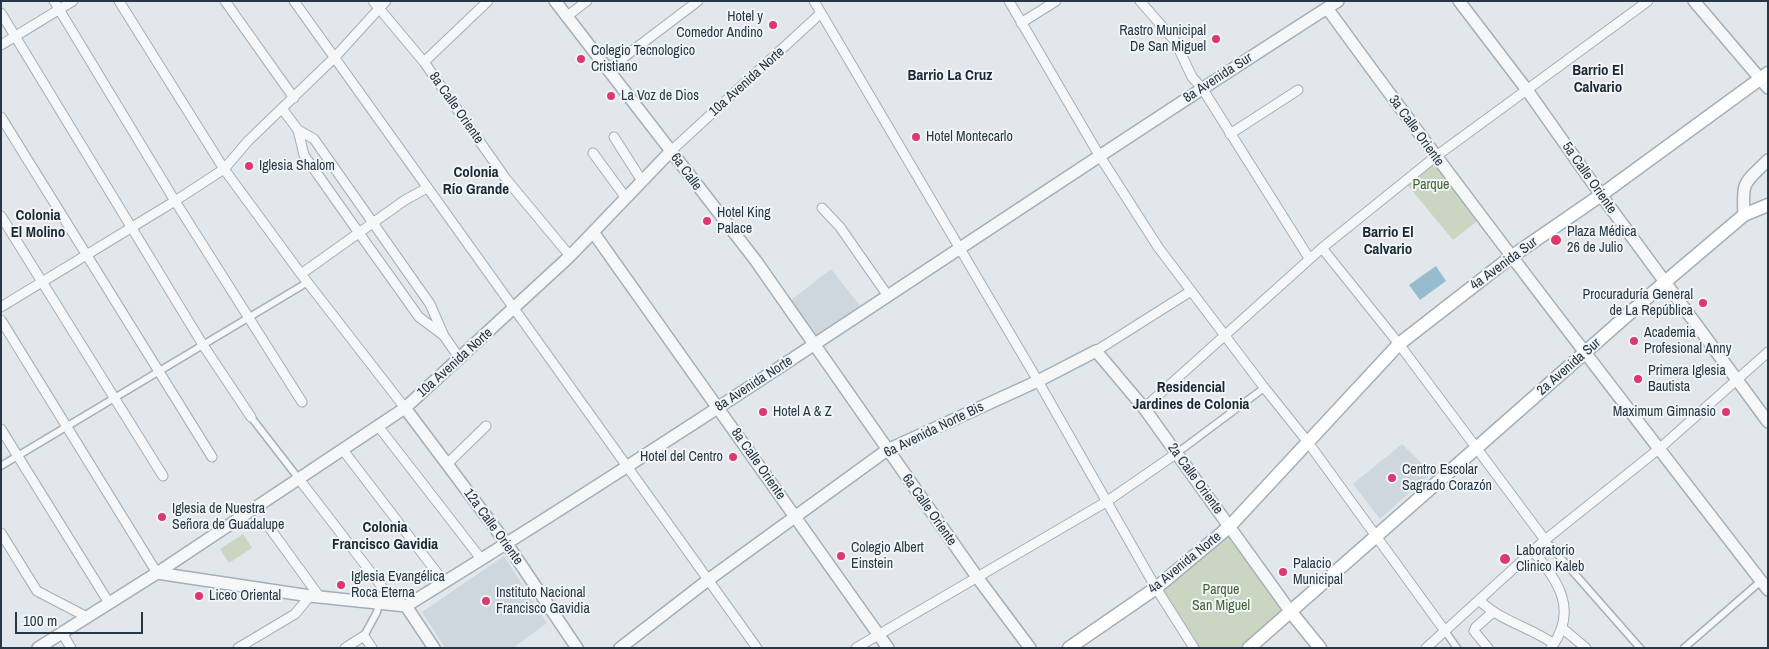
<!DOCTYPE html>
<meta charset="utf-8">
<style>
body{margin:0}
#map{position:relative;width:1769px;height:649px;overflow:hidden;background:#e1e7eb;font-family:"Archivo Narrow",sans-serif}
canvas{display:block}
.frame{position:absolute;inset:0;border:2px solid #273745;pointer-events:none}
.scale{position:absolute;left:15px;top:612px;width:128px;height:22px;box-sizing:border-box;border:2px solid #273745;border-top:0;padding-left:6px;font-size:15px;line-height:18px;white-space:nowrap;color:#273745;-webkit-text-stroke:4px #f1f5f8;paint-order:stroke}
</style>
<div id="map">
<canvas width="1769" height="649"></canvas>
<div class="frame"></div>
<div class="scale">100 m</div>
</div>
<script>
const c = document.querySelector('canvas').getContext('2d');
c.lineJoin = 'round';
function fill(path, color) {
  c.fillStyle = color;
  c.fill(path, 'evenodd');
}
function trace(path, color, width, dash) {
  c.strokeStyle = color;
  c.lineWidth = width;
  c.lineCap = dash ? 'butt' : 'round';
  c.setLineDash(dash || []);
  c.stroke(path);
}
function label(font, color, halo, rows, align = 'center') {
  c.font = font + ' "Archivo Narrow",sans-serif';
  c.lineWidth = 4;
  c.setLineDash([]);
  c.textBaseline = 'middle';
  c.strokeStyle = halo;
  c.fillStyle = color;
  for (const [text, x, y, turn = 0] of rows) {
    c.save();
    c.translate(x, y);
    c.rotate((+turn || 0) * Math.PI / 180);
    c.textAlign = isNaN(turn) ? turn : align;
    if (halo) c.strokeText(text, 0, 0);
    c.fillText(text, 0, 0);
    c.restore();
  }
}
const built = new Path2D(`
 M831,269L861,307L813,340L786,304Z
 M1402,444L1431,473L1380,519L1353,484Z
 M504,556L547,623L513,648H445L422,612Z`);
const green = new Path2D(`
 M1433,159L1481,218L1453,240L1405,182Z
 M1229,527L1290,611L1249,648H1194L1156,588Z
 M243,534L252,548L229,563L220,549Z`);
const water = new Path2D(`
 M1436,266L1446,281L1420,300L1409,285Z`);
const pedestrian = new Path2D(`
 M251,417L299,479
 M1177,453L1264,388
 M1,466L308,282
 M1545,540L1640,648
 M1445,631L1457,648
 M364,636L377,612L379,603
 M1684,648L1761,581`);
const minor = new Path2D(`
 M54,1L175,201L302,402
 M119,1L224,169L301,274L405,408
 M225,1L294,98
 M294,1L757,648
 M373,1L424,62L506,179L570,256
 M814,1L1038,381L1156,588L1194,648
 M1009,1L1099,155L1158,247L1263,386L1307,441L1445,631
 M1140,1L1175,41L1192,77L1202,88L1309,258
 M1,13L203,345L251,417
 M566,17L587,1
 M1021,23L1056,1
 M1,45L73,1
 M424,62L488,1
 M607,70L698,1
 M283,110L298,130L304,155L359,233L419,317L443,335
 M1,117L212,457
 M298,130L314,139L430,304L444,336L460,359
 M1230,134L1298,90
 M614,137L642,181
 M671,151L821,13
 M593,153L626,198
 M822,208L840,227L888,296
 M1,216L163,476
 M1322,248L1399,344L1545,540
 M301,274L405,200L427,188
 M1,307L175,201L224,169L248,141L335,57L386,1
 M1,320L157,573
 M1096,351L1191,291
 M1144,408L1322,248L1435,157L1648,1
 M378,426L482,560
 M1,429L109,603
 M343,450L444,582
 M447,464L486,426
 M299,479L386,592L406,606
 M269,527L319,596
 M1,533L37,591L87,617
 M1533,551C1558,581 1579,610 1551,648
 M1479,600C1500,621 1530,627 1554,644
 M1562,628L1586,648
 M62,633L71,648
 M238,648L295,614L310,596
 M345,648L364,636L372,648
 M856,648L1106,502L1177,453
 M1426,648L1545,540L1660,448L1768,352
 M1488,648L1474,631L1476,627L1492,613`);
const tertiary = new Path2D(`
 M555,1L756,261L977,577L1030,648
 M1459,1L1527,90L1601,195L1768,422
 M1694,1L1768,88
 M1327,8C1470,205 1619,397 1768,590
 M1744,215C1742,180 1744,184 1768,160
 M593,232L888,648
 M405,408L507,544L577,648
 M157,573L310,596L406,606
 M406,606C722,412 1026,200 1338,1
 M406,606L434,648
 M38,648L157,573L405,408L570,256L671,151
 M620,648L708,580L887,450L1038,381L1096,351L1144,408L1290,611`);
const secondary = new Path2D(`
 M1290,611L1320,648
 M1069,648L1156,588L1229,527L1399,344L1511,257L1601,195L1768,73
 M1249,648L1665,282L1744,215L1768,205`);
const markers = [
 [773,25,5,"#dd396e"],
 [1216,39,5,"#dd396e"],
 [581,59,5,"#dd396e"],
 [611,96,5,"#dd396e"],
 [916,137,5,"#dd396e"],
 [249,166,5,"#dd396e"],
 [707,221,5,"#dd396e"],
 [1556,240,6,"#dd396e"],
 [1703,303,5,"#dd396e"],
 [1634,341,5,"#dd396e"],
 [1638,379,5,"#dd396e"],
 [763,412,5,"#dd396e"],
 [1726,412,5,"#dd396e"],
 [733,457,5,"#dd396e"],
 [1392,478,5,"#dd396e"],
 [162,517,5,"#dd396e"],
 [841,556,5,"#dd396e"],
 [1505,559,6,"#dd396e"],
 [1283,572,5,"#dd396e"],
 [341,585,5,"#dd396e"],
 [199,596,5,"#dd396e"],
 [486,601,5,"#dd396e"]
];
const poiNames = [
 ["Hotel y",763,17,"right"],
 ["Comedor Andino",763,33,"right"],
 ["Rastro Municipal",1206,31,"right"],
 ["De San Miguel",1206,47,"right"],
 ["Colegio Tecnologico",591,51],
 ["Cristiano",591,67],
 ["La Voz de Dios",621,96],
 ["Hotel Montecarlo",926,137],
 ["Iglesia Shalom",259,166],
 ["Hotel King",717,213],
 ["Palace",717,229],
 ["Plaza Médica",1567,232],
 ["26 de Julio",1567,248],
 ["Procuraduría General",1693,295,"right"],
 ["de La República",1693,311,"right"],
 ["Academia",1644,333],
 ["Profesional Anny",1644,349],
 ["Primera Iglesia",1648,371],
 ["Bautista",1648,387],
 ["Hotel A & Z",773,412],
 ["Maximum Gimnasio",1716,412,"right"],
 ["Hotel del Centro",723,457,"right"],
 ["Centro Escolar",1402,470],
 ["Sagrado Corazón",1402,486],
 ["Iglesia de Nuestra",172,509],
 ["Señora de Guadalupe",172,525],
 ["Colegio Albert",851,548],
 ["Einstein",851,564],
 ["Laboratorio",1516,551],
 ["Clinico Kaleb",1516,567],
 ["Palacio",1293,564],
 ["Municipal",1293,580],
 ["Iglesia Evangélica",351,577],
 ["Roca Eterna",351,593],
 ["Instituto Nacional",496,593],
 ["Francisco Gavidia",496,609],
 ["Liceo Oriental",209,596]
];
const streetNames = [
 ["8a Avenida Sur",1218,78,-33],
 ["10a Avenida Norte",747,82,-42],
 ["8a Calle Oriente",456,108,55],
 ["3a Calle Oriente",1416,131,54],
 ["6a Calle",686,172,54],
 ["5a Calle Oriente",1589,178,55],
 ["4a Avenida Sur",1504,264,-36],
 ["10a Avenida Norte",455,363,-42],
 ["2a Avenida Sur",1569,367,-41],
 ["8a Avenida Norte",754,384,-33],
 ["6a Avenida Norte Bis",934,430,-26],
 ["8a Calle Oriente",758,464,55],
 ["2a Calle Oriente",1195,479,54],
 ["6a Calle Oriente",929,510,55],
 ["12a Calle Oriente",493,527,54],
 ["4a Avenida Norte",1185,563,-39]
];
const parkNames = [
 ["Parque",1431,185],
 ["Parque",1221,590],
 ["San Miguel",1221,606]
];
const neighbourhoodNames = [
 ["Barrio El",1598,71],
 ["Calvario",1598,88],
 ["Barrio La Cruz",950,76],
 ["Colonia",476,173],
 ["Río Grande",476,190],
 ["Colonia",38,216],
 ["El Molino",38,233],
 ["Barrio El",1388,233],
 ["Calvario",1388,250],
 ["Residencial",1191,388],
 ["Jardines de Colonia",1191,405],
 ["Colonia",385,528],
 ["Francisco Gavidia",385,545]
];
fill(built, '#cfd7de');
fill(green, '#cad6c1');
fill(water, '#98bccf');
trace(pedestrian, '#a5afb6', 9);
trace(minor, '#a5afb6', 11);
trace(tertiary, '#a5afb6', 14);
trace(secondary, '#a5afb6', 15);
trace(pedestrian, '#f5f7f9', 6);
trace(minor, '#f5f7f9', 9);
trace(tertiary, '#f5f7f9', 11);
trace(secondary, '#fff', 12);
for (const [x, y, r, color] of markers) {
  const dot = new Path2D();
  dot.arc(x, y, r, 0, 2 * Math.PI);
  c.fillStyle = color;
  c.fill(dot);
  trace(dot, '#f1f5f8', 2);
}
label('14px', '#273745', '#f1f5f8', poiNames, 'left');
label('14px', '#273745', '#f1f5f8', streetNames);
label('14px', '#446333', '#f1f5f8', parkNames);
label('bold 15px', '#1a2836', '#f1f5f8', neighbourhoodNames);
</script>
